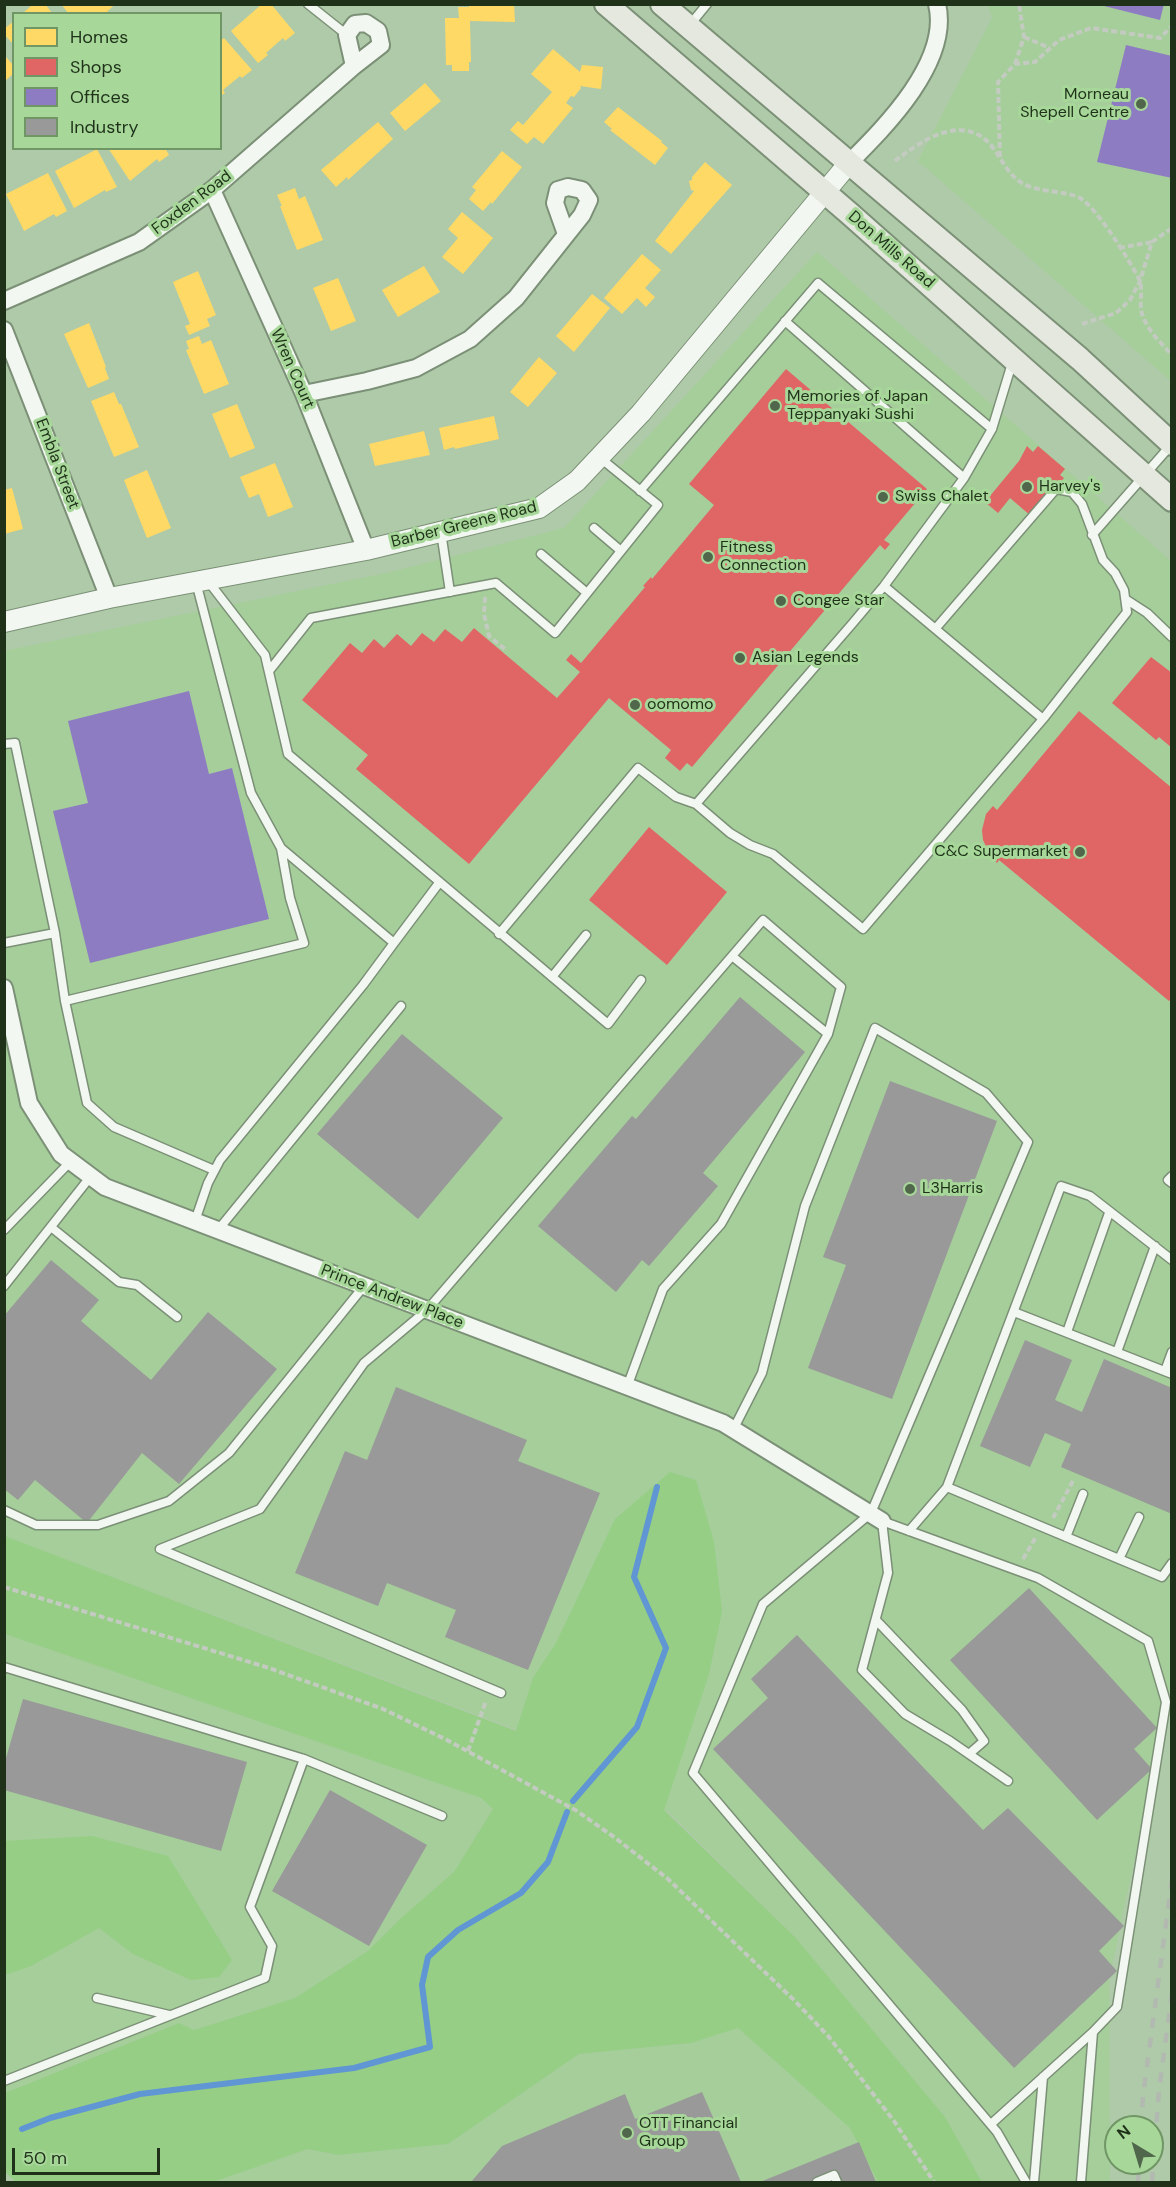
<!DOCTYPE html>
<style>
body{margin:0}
#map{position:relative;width:1176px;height:2187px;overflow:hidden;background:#afcaa8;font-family:"DM Sans",sans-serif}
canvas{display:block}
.frame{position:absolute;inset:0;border:6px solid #1f3219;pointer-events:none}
.legend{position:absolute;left:12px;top:12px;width:210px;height:138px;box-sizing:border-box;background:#a7d89a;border:2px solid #719666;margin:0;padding:8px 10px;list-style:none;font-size:18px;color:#1f3219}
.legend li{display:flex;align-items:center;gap:12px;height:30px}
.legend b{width:30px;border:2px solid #719666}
.north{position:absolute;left:1104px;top:2115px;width:60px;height:60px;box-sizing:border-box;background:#a7d89a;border:2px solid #719666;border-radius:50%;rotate:322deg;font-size:16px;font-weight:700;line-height:24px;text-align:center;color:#1f3219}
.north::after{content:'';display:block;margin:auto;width:21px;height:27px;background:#51674b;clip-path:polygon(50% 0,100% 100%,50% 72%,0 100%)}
.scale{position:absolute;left:12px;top:2148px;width:148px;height:27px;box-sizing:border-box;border:3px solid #1f3219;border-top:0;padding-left:8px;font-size:18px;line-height:21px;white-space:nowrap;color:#1f3219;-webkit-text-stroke:4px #a7d89a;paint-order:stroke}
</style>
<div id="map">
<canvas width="1176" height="2187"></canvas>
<div class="frame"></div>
<ul class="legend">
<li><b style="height:16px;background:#ffd966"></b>Homes</li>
<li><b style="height:16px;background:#e06666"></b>Shops</li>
<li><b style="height:16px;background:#8e7cc3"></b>Offices</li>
<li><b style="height:16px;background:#999"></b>Industry</li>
</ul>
<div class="north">N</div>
<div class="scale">50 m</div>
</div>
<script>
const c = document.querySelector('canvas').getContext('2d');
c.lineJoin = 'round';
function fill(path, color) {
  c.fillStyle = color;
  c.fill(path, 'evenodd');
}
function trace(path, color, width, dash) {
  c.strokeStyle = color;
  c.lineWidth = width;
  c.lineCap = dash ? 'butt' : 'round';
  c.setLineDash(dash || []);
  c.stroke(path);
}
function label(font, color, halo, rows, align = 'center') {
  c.font = font + ' "DM Sans",sans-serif';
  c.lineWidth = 6;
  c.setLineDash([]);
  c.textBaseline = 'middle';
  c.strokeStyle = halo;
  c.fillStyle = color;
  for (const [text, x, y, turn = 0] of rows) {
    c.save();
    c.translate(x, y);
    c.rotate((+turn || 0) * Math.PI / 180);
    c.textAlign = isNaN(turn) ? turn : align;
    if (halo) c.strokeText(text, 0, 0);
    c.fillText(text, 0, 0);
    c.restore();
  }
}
const built = new Path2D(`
 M988,5H1171V381L918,161L992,18Z
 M817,252L1171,561L1172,1679L1109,1980L1110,2182H982L945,2117L795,1937L670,1813L512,1728L5,1536L4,651L391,572L564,528Z
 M5,1634L481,1798L493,1809L454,1872L401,1918L368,1951L295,1998L194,2030L179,2023L5,2093Z
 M738,2028L850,2128L878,2182H213L308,2149L338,2155L448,2144L579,2054L691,2043Z`);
const green = new Path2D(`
 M670,1472L696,1480L714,1542L722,1611L709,1674L664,1810L795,1937L945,2117L982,2182H878L850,2128L738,2028L691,2043L579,2054L448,2144L338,2155L308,2149L213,2182H16L5,2172V2093L179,2023L194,2030L295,1998L368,1951L401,1918L454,1872L493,1809L481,1798L5,1634V1536L516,1731L533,1678L556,1643L615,1519Z
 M92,1836L168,1856L232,1960L219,1977L191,1980L133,1954L99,1928L31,1966L5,1975V1841Z`);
const homes = new Path2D(`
 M33,4H45L53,14H22Z
 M61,4H115L105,14H69Z
 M262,4H271L295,33L285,41L283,38L266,53L268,55L258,63L231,31Z
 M469,4H514L515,22L470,21L471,62H469V71H452V65H446L445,18H459L458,7H469Z
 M14,21V45L4,34V29Z
 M224,38L252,70L242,78L240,76L223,90L225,93L220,96V41Z
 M553,49L580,72L582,65L603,67L601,89L580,86L581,88L574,97L571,96L566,103L573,108L543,144L534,137L527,144L510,130L518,121L523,125L552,92L531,74Z
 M5,56L14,66V73L5,81Z
 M425,83L441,101L405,131L390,113Z
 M618,107L662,141L661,142L668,148L655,165L610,130L612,129L604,122Z
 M378,122L393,139L348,180L347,177L336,187L321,170Z
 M108,148H165L169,155L159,162L157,159L130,181Z
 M97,149L117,187L106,192L105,190L74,208L55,171Z
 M502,151L522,167L492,204L491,202L483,211L469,199L476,190L472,187Z
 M705,162L732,185L671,254L655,241L694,191L691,190L689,181L692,180V177Z
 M48,173L67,211L56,217L54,214L24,231L6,194Z
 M295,188L299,199L305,196L323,240L297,250L280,206H282L277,195Z
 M462,212L493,238L463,274L442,257L458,238L448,229Z
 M642,254L661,270L645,288L655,297L646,307L637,298L622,314L604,298Z
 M424,266L440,292L398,317L382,290Z
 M198,271L216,315L207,319L210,326L189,335L185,326L190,324L173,282Z
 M338,278L356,321L331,331L313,288Z
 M592,294L610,308L574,352L556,336Z
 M89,323L106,367L105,368L109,379L88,388L64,334Z
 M199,336L202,344L211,340L229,384L204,394L186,350L189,349L186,341Z
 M539,357L557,373L528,407L510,392Z
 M114,392L119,404H121L139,447L114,457L91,401Z
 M237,404L255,448L230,458L212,414Z
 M494,416L499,439L455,449L454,447L444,450L439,428Z
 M424,431L430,455L375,466L369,444Z
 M275,463L293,507L268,517L259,494L249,498L240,477Z
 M147,470L171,528L147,538L124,480Z
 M12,488L23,529L4,534V490Z`);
const shops = new Path2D(`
 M786,369L927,489L884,540L890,544L885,550L880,545L692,767L687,763L680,771L665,758L671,750L609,698L469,864L356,769L368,755L302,700L350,643L362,653L374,639L384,648L397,634L411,646L422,633L434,642L445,629L462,642L474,628L557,698L580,672L566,660L571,654L581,663L645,587L643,586L651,577L652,579L714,505L689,484Z
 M1027,446L1033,452L1038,446L1065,469L1060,475L1064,478L1031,516L1010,498L998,513L985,502L1019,461Z
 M1151,657L1172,673V748L1159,737L1156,740L1112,703Z
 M1079,711L1172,788V998L1169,1001L999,860L997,863L991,857L983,840L982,830L986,814L993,806L997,810Z
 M649,827L727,892L667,965L589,900Z`);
const offices = new Path2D(`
 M1096,4H1164L1160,20Z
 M1126,45L1172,56V178L1097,162Z
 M189,691L209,774L232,768L269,919L90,963L53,811L88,803L68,721Z`);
const industry = new Path2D(`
 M740,997L805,1052L703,1173L718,1186L649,1266L642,1260L616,1292L538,1226L632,1116L636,1119Z
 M402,1034L503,1118L418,1219L317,1134Z
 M890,1081L997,1121L892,1399L808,1368L846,1265L823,1257Z
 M51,1260L99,1300L81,1321L151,1380L208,1312L277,1369L179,1484L142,1453L87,1523L35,1480L18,1500L4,1489V1316Z
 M1025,1340L1072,1360L1055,1400L1082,1412L1104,1359L1172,1388V1514L1061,1467L1071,1444L1045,1433L1030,1467L980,1446Z
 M396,1387L527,1440L518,1461L600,1493L528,1670L445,1637L456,1610L387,1583L378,1606L295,1573L345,1451L367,1460Z
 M1029,1588L1157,1728L1134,1749L1152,1769L1097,1820L950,1660Z
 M797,1635L983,1830L1008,1808L1124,1926L1099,1951L1117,1971L1014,2068L713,1749L768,1698L751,1679Z
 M23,1699L247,1762L221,1851L4,1790V1765Z
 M330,1790L427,1845L369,1946L272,1891Z
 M702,2092L741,2182H471L502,2146L625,2094L635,2119Z
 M859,2142L876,2182H760Z`);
const stream = new Path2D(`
 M573,1801L637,1727L666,1648L634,1577L657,1487
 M22,2129L50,2118L140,2094L354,2068L430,2047L422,1985L428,1957L458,1930L521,1893L548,1862L567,1812`);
const path = new Path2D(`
 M1024,37L1050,48
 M1015,64L1024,37L1019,4
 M1000,157L998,82L1015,64L1035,62L1059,40L1091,28L1160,38L1172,26
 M895,161C919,142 960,114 988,142C999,153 1006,172 1019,181C1034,193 1065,190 1080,198C1097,208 1130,261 1139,279C1143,288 1140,301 1141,310C1145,328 1160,342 1172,355
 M1119,248L1152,242
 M1082,324L1116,313L1130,300L1140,281L1152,242L1172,228
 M485,597L484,614L489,636L506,650
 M1053,1518L1074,1479
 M1023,1559L1036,1537
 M4,1587L266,1667L383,1709L447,1740L577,1811L614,1837L668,1879L796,2002L829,2037L894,2121L934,2182
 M468,1751L486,1701`);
const service = new Path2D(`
 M308,4L347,35
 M689,26L707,4
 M785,321L964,478
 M640,491L818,283L992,429
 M594,528L621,551
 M441,532L450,592
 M1092,535L1171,445
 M541,554L587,593
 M208,581L265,655L288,754L608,1024L641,980
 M196,582L251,793L281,848L394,943L439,883
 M884,586L1043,719
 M1127,600L1147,613L1172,637
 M936,628L1056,489L1072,492L1082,504L1103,560L1115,573L1124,590L1127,612L1043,719L863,929L773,854L750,845L730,833L696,804L852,624L884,586L964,478L992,429L1013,360
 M269,671L311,618L496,583L555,633L658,505L599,457
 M4,744L15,743L55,933L65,1001L87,1103L114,1127L214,1170
 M499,934L638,768L676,797L696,804
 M4,943L55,933
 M732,956L763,920L841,987L828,1034
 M552,977L586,935
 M65,1001L304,943L290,898L281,848
 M1172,1176L1168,1180L1172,1183
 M195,1221L208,1183L220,1160L363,985L394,943
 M51,1227L119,1282L137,1285L177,1317
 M4,1230L71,1161
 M218,1230L401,1006
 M4,1286L91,1176
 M1014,1312L1172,1374
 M1067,1332L1109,1213
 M1117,1352L1155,1246
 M1165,1371L1172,1352
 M733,1430L762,1373L805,1206L875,1028L986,1093L1028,1142L871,1513L763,1604L693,1773L997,2132L1026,2182
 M947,1487L1162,1577L1172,1563
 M4,1510L36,1525H98L169,1501L229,1453L364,1286
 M909,1531L947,1487L1061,1186L1090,1196L1172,1260
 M1066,1537L1083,1494
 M1119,1559L1139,1517
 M876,1620L962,1710L984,1741L969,1754
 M4,1667L304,1759L250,1907L272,1946L265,1978L4,2081
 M501,1693L160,1549L260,1509L364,1363L427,1310L732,956L828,1034L721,1224L663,1289L627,1387
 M304,1759L442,1816
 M1008,1781L950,1741L905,1714L862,1670L888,1573L882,1521L1038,1578L1148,1641L1166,1702L1117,2007L1093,2032
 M97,1998L169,2015
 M991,2124L1093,2032L1081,2182
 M817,2182L834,2175L837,2182
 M1034,2182L1043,2077`);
const minor = new Path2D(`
 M849,163C886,126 951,61 937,4
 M212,190L304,394L366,550
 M4,301L139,242L212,190L354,66L381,45L378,31L366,23L355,24L347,35L354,66
 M4,330L109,598
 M304,394L367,381L416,368L470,339L516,298L582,215L589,200L582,190L568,187L558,190L555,203L566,234
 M4,988L29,1103L61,1154L105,1187L723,1423L882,1521`);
const tertiary = new Path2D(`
 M4,622L109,598L366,550L539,508L577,481L641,413L849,163`);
const secondary = new Path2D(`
 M606,4L850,214L1172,500
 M662,4L1080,359L1172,444`);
const rail = new Path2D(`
 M1141,2127L1143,2096L1172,1879
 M1138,2182L1139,2163
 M1152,2182L1159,2090L1172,1993`);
const markers = [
 [1141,104,6,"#51674b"],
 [775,406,6,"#51674b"],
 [1027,487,6,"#51674b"],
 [883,497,6,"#51674b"],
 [708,557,6,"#51674b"],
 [781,601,6,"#51674b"],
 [740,658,6,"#51674b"],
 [635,705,6,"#51674b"],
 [1080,852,6,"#51674b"],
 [910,1189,6,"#51674b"],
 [627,2133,6,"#51674b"]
];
const poiNames = [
 ["Morneau",1129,95,"right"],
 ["Shepell Centre",1129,113,"right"],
 ["Memories of Japan",787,397],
 ["Teppanyaki Sushi",787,415],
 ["Harvey's",1039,487],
 ["Swiss Chalet",895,497],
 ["Fitness",720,548],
 ["Connection",720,566],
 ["Congee Star",793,601],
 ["Asian Legends",752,658],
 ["oomomo",647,705],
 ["C&C Supermarket",1068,852,"right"],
 ["L3Harris",922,1189],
 ["OTT Financial",639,2124],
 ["Group",639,2142]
];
const streetNames = [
 ["Foxden Road",192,203,-37],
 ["Don Mills Road",891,250,41],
 ["Wren Court",292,369,66],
 ["Embla Street",57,464,69],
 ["Barber Greene Road",464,525,-14],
 ["Prince Andrew Place",392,1297,21]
];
fill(built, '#a5ce9a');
fill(green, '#96ce86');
fill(homes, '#ffd966');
fill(shops, '#e06666');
fill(offices, '#8e7cc3');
fill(industry, '#999');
trace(stream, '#5f96d3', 6);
trace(service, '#7b9076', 11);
trace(minor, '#7b9076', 20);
trace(tertiary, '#7b9076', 22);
trace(secondary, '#7b9076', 26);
trace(path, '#c3cbc1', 4, [6, 3]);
trace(service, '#f3f7f2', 8);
trace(minor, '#f3f7f2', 16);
trace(tertiary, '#f3f7f2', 20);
trace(secondary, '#e5e8df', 22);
trace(rail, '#b2b9b0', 4.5, [10, 10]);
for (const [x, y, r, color] of markers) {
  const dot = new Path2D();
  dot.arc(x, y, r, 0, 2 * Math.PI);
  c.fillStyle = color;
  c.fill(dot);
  trace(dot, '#a7d89a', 2);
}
label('16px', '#1f3219', '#a7d89a', poiNames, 'left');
label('16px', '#1f3219', '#a7d89a', streetNames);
</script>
